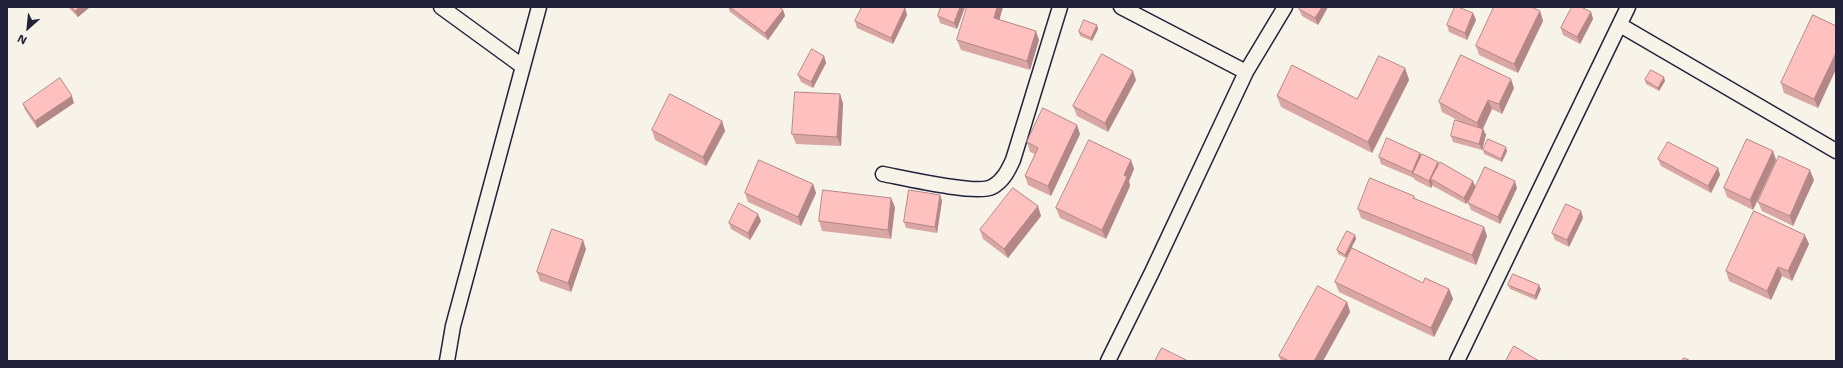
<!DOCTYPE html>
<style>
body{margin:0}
#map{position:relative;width:1843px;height:368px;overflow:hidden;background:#f7f3e8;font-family:"Shantell Sans",sans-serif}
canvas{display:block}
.frame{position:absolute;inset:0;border:8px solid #22223b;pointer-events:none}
.north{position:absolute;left:8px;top:8px;width:40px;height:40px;-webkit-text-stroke:3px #f7f3e8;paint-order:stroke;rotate:207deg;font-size:11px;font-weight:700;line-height:16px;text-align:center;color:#22223b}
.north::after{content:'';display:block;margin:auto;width:14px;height:18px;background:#22223b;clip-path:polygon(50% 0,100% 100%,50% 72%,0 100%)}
</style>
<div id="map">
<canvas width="1843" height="368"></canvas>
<div class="frame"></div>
<div class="north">N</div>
</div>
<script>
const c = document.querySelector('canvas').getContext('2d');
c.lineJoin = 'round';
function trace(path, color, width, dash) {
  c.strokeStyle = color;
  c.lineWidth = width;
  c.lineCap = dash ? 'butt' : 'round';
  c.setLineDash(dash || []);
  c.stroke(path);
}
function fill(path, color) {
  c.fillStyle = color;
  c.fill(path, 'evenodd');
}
const minor = new Path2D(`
 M441,7L522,66
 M1121,7L1246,72
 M1620,25L1836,151
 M883,174C904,178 977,195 992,187C1003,181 1008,171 1013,160L1060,7
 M447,361L453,326L539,7
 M1108,361L1152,272L1246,72L1285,7
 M1457,361L1628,7`);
const wall = new Path2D(`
 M68,7H90L78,17Z
 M728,7H779L783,10L785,16L768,40L730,12Z
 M965,7L957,29L940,23L938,16Z
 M1003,7L999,20L1039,40L1030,70L961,50L957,40Z
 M1328,7L1318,25L1302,16L1299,9Z
 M905,8L907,15L893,44L857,28L855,21Z
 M1540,11L1543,21L1518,73L1479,55L1476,46Z
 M1591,12L1593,19L1580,44L1563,35L1561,28Z
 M1473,13L1476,20L1467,40L1449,32L1447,25Z
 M1836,26V69L1818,108L1784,93L1781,83Z
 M1098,29L1092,41L1080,36L1079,32Z
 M824,56L826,63L813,88L801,82L798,75Z
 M1405,68L1409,80L1372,153L1281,107L1277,96L1357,99Z
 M1136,80L1108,132L1077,116L1073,106Z
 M1645,80L1665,81L1659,91L1646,84Z
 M1514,88L1502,114L1492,109L1483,128L1486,135L1482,150L1453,142L1451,136L1461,122L1442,112L1439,102Z
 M840,94L843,104L841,146L796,144L792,134Z
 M74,103L37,128L25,110L23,104Z
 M722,121L725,131L706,166L655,140L652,130Z
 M1080,134L1051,196L1028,185L1025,176L1035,154L1030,152L1027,142Z
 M1483,150L1507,151L1502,162L1484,154Z
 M1773,151L1776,160L1753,210L1727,197L1724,188Z
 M1421,155L1439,165L1476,187L1517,188L1500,224L1471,210L1468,203L1475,188L1466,204L1433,186V184L1431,188L1415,180L1414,178L1381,164L1379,157Z
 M1658,159L1718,168L1720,175L1711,193L1661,166Z
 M1131,160L1134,169L1129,181L1130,186L1106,239L1060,218L1056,208Z
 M1814,180L1793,226L1762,211L1758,202Z
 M813,184L816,193L801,226L748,202L745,193Z
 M940,195L942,201L937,233L906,228L904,222Z
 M1414,196L1415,199L1487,236L1476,265L1361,218L1358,209Z
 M895,207L891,239L822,231L819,221Z
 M1581,211L1583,218L1569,247L1555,240L1552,233Z
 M1041,216L1008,258L983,239L980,230Z
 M761,221L750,240L731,229L729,223Z
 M1355,235L1356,239L1346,258L1338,254L1337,250Z
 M1809,244L1792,281L1782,276L1771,300L1729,281L1726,271Z
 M586,249L571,292L540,281L537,272Z
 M1335,282L1423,283L1449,289L1453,299L1434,337L1339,292Z
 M1508,285L1541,289L1536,300L1510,289Z
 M1347,302L1350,312L1323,361H1281L1279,356Z`);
const shadedWall = new Path2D(`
 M80,7H90L78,17L75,11Z
 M960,7H965L957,29L954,23Z
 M997,7H1003L997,28L994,18Z
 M1322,7H1328L1318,25L1315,18Z
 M905,8L907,15L893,44L891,38Z
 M783,10L785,16L768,40L765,33Z
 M1540,11L1543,21L1518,73L1514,64Z
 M1591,12L1593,19L1580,44L1577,37Z
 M1473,13L1476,20L1467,40L1465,33Z
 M1097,25L1098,29L1092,41L1091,38Z
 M1036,31L1039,40L1030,70L1027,61Z
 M1836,53V69L1818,108L1814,99Z
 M824,56L826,63L813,88L811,82Z
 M1405,68L1409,80L1372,153L1368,142Z
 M1133,71L1136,80L1108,132L1105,123Z
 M1664,77L1665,81L1659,91L1658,88Z
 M1511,79L1514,88L1502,114L1499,104Z
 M840,94L843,104L841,146L837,137Z
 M72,96L74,103L37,128L35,121Z
 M1488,100L1492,109L1481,133L1477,123Z
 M722,121L725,131L706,166L703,157Z
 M1077,125L1080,134L1051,196L1048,186Z
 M1483,129L1486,135L1482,150L1479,144Z
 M1506,147L1507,151L1502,162L1501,159Z
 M1773,151L1776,160L1753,210L1750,200Z
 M1420,153L1423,159L1413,173L1414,179L1412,172Z
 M1131,160L1134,169L1129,181L1130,186L1106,239L1102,230L1124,175Z
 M1438,162L1440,169L1431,179L1433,184L1431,188L1429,181Z
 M1718,168L1720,175L1711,193L1708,186Z
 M1810,170L1814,180L1793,226L1790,216Z
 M1473,181L1476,188L1466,204L1464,198Z
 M1515,181L1517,188L1500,224L1498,217Z
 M813,184L816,193L801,226L798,217Z
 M940,195L942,201L937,233L935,227Z
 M891,198L895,207L891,239L888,230Z
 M1038,206L1041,216L1008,258L1004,249Z
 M1581,211L1583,218L1569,247L1567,240Z
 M758,214L761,221L750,240L748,233Z
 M1484,227L1487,236L1476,265L1472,255Z
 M1355,235L1356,239L1346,258L1345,255Z
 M1805,235L1809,244L1792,281L1788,271Z
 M583,240L586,249L571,292L568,283Z
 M1778,267L1782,276L1771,300L1767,291Z
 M1539,285L1541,289L1536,300L1535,296Z
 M1449,289L1453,299L1434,337L1431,328Z
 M1347,302L1350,312L1323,361H1314Z`);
const building = new Path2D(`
 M72,7H80L75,11Z
 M730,7H779L783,10L765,33Z
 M862,7H903L905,8L891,38L855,21Z
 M941,7H960L954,23L938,16Z
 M967,7H997L994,18L1036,31L1027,61L957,40Z
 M1300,7H1322L1315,18L1299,9Z
 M1455,7H1458L1473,13L1465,33L1447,25Z
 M1494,7H1531L1540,11L1514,64L1476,46Z
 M1572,7H1581L1591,12L1577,37L1561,28Z
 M1813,15L1836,26V53L1814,99L1781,83Z
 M1084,20L1097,25L1091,38L1079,32Z
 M812,49L824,56L811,82L798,75Z
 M1102,54L1133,71L1105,123L1073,106Z
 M1461,55L1511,79L1499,104L1488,100L1477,123L1439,102Z
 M1379,56L1405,68L1368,142L1277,96L1292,65L1357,99Z
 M1651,70L1664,77L1658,88L1645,80Z
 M60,78L72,96L35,121L23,104Z
 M795,92L840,94L837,137L792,134Z
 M670,94L722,121L703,157L652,130Z
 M1043,108L1077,125L1048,186L1025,176L1038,148L1027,142Z
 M1455,120L1483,129L1479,144L1451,136Z
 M1387,138L1420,153L1412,172L1379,157Z
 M1488,139L1506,147L1501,159L1483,150Z
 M1747,139L1773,151L1750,200L1724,188Z
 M1089,140L1131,160L1124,175L1127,177L1102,230L1056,208Z
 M1668,142L1718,168L1708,186L1658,159Z
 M1422,154L1438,162L1429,181L1413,173Z
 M1779,156L1810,170L1790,216L1758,202Z
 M759,160L813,184L798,217L745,193Z
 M1440,162L1473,181L1464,198L1431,179Z
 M1485,167L1515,181L1498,217L1468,203Z
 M1370,178L1414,196L1413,198L1484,227L1472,255L1358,209Z
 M1013,188L1038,206L1004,249L980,230Z
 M823,190L891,198L888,230L819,221Z
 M909,190L940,195L935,227L904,222Z
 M739,203L758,214L748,233L729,223Z
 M1566,204L1581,211L1567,240L1552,233Z
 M1754,211L1805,235L1788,271L1778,267L1767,291L1726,271Z
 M552,229L583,240L568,283L537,272Z
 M1347,231L1355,235L1345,255L1337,250Z
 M1352,248L1423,283L1425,278L1449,289L1431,328L1335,282Z
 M1513,274L1539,285L1535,296L1508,285Z
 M1318,286L1347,302L1314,361H1289L1279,356Z
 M1514,346L1539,361H1506Z
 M1162,348L1188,361H1155Z
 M1684,358L1691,361H1682Z`);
trace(minor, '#22223b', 17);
trace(minor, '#f7f3e8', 14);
fill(wall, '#daa6a4');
fill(shadedWall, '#b28786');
fill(building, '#fec1bf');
trace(building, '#b28786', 1);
</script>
